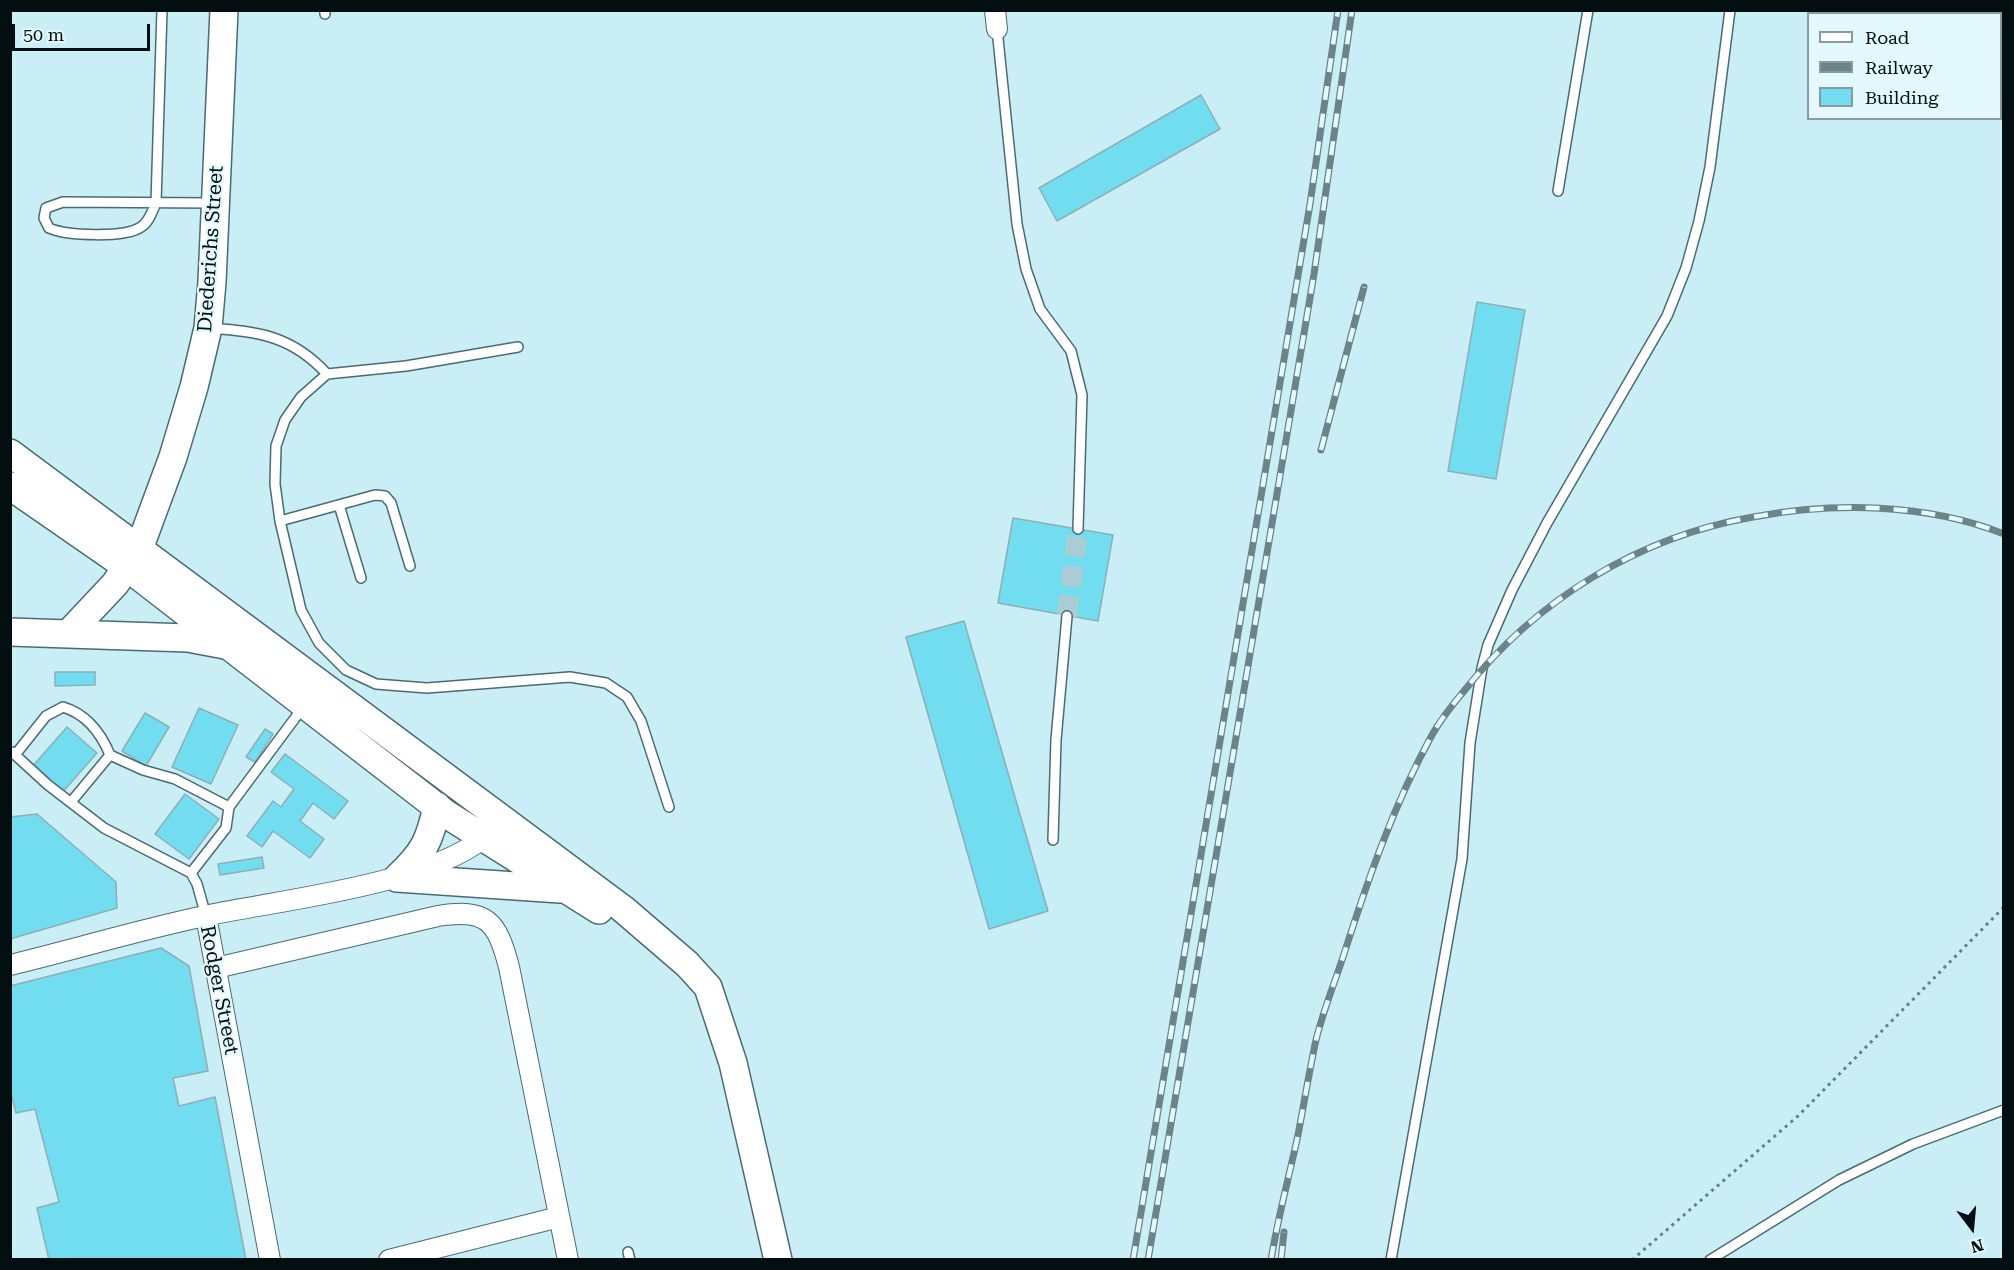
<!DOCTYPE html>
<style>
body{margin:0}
#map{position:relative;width:2014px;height:1270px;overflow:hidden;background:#caeef6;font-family:"Roboto Serif",serif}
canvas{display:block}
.frame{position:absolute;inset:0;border:12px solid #030e11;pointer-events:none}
.legend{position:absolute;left:1807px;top:12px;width:195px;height:108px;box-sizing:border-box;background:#e3f9fd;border:2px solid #899b9f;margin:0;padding:8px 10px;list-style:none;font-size:18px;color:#030e11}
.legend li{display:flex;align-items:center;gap:12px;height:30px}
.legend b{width:30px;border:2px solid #899b9f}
.north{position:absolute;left:1942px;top:1198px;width:60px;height:60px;-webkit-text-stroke:4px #e3f9fd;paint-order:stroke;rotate:164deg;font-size:16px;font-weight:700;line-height:24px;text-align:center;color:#030e11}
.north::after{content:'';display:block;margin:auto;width:21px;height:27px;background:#030e11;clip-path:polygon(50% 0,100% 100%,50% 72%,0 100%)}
.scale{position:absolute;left:12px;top:24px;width:138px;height:27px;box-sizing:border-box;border:3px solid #030e11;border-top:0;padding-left:8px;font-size:18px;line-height:21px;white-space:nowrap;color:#030e11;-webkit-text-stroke:4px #e3f9fd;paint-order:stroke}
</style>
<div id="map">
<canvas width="2014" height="1270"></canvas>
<div class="frame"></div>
<ul class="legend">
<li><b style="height:8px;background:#fff"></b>Road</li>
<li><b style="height:8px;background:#6b8389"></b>Railway</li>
<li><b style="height:16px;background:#72ddf0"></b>Building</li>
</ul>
<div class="north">N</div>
<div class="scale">50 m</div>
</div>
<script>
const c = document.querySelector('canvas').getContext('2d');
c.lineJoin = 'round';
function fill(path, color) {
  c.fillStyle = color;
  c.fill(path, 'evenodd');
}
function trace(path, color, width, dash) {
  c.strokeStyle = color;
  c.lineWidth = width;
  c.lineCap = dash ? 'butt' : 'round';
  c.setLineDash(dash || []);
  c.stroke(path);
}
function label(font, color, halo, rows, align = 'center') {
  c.font = font + ' "Roboto Serif",serif';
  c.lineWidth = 4.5;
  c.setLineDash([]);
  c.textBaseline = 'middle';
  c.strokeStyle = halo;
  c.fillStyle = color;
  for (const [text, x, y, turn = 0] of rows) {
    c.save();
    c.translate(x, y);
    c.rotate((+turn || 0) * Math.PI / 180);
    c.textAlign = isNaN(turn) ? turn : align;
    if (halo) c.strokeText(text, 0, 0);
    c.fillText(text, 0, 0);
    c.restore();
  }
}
const building = new Path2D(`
 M1201,95L1220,129L1057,221L1039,188Z
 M1477,302L1525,310L1496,479L1448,471Z
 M1013,518L1113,535L1098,621L998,603Z
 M964,621L1048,911L989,929L906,637Z
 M55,672H95V685L55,686Z
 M199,708L238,725L211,784L172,767Z
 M145,713L169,727L146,766L122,751Z
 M67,727L97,753L61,794L31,768Z
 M265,729L273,734L255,762L246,757Z
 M285,754L348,801L334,819L313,803L300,821L324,839L310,858L273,831L262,847L247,836L273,801L281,807L294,789L271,772Z
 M185,794L219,819L189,859L155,834Z
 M37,814L116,882L117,908L10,939V817Z
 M262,857L264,868L220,875L218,864Z
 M161,948L189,966L208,1071L173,1078L179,1106L215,1097L246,1260H49L37,1208L59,1202L35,1109L16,1113L10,1089V986Z`);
const streetTunnel = new Path2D(`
 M1067,616L1078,529`);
const path = new Path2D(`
 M1632,1260L1798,1116L2004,907`);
const lane = new Path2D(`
 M162,10L156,203C152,212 149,222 141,227C125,238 67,236 49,228L44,218L46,208L63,202L212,203
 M325,14V10
 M997,29L1017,224L1026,269L1040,309L1071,351L1082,395L1078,529
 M1558,191L1588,10
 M211,328C260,332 292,336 327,374
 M518,347L406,366L327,374L301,397L285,420L276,446L275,484L280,521L301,610L319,643L346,670L376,684L427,688L570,677L606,683L627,697L641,721L669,807
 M339,505L361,578
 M280,521L375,495L385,496L391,503L410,566
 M12,752L48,785L104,828L191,873L197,884L206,916
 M15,755L46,716L63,707C86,714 101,733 110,755L143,770L175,779L229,807
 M71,802L110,755
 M1053,840L1056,740L1067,616
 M191,873L226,828L229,807L304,706
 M628,1252L630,1260
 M1391,1260L1462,859L1470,743L1482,668L1488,645L1512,590L1547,523L1667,316L1686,268L1699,221L1710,167L1730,10
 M1710,1260L1839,1180L1913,1144L2004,1110`);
const street = new Path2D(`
 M995,10L997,29
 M206,916L270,1260
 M10,965C76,949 142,929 209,915C285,899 438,884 493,830
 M216,968L438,916C487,908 497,921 509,967L568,1260
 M389,1260L559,1217`);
const secondary = new Path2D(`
 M10,453L623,909L687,964L708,987L733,1063L778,1260
 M10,486L127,567L446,814L599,910
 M10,632L68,634L115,584L139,549L173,457L194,387L208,328L212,282L224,10
 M68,634L188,638L225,645
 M397,878L560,889
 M397,878C423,854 430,841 437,806`);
const rail = new Path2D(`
 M1321,450L1364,287
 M1133,1260L1310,204L1338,10
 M1148,1260L1314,274L1352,10
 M1271,1260C1278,1217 1289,1177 1298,1135C1304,1104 1309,1072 1316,1040C1323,1011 1335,982 1344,954C1368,879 1394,804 1432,735C1441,719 1453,704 1464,691C1536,600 1638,537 1753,517C1834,502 1926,503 2004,534
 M1281,1260L1284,1232`);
const streetNames = [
 ["Diederichs Street",211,249,-86],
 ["Rodger Street",219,990,79]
];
fill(building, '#72ddf0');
trace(building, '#8dafb6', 1.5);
trace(streetTunnel, '#acccd4', 20, [20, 10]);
trace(lane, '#4a6b71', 12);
trace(street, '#4a6b71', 22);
trace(secondary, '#4a6b71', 30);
trace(path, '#688085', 3, [3, 4.5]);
trace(lane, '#fff', 9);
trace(street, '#fff', 20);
trace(secondary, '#fff', 27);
trace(rail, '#6b8389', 7);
trace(rail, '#e3f9fd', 4.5, [14]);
label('20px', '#030e11', '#e3f9fd', streetNames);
</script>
